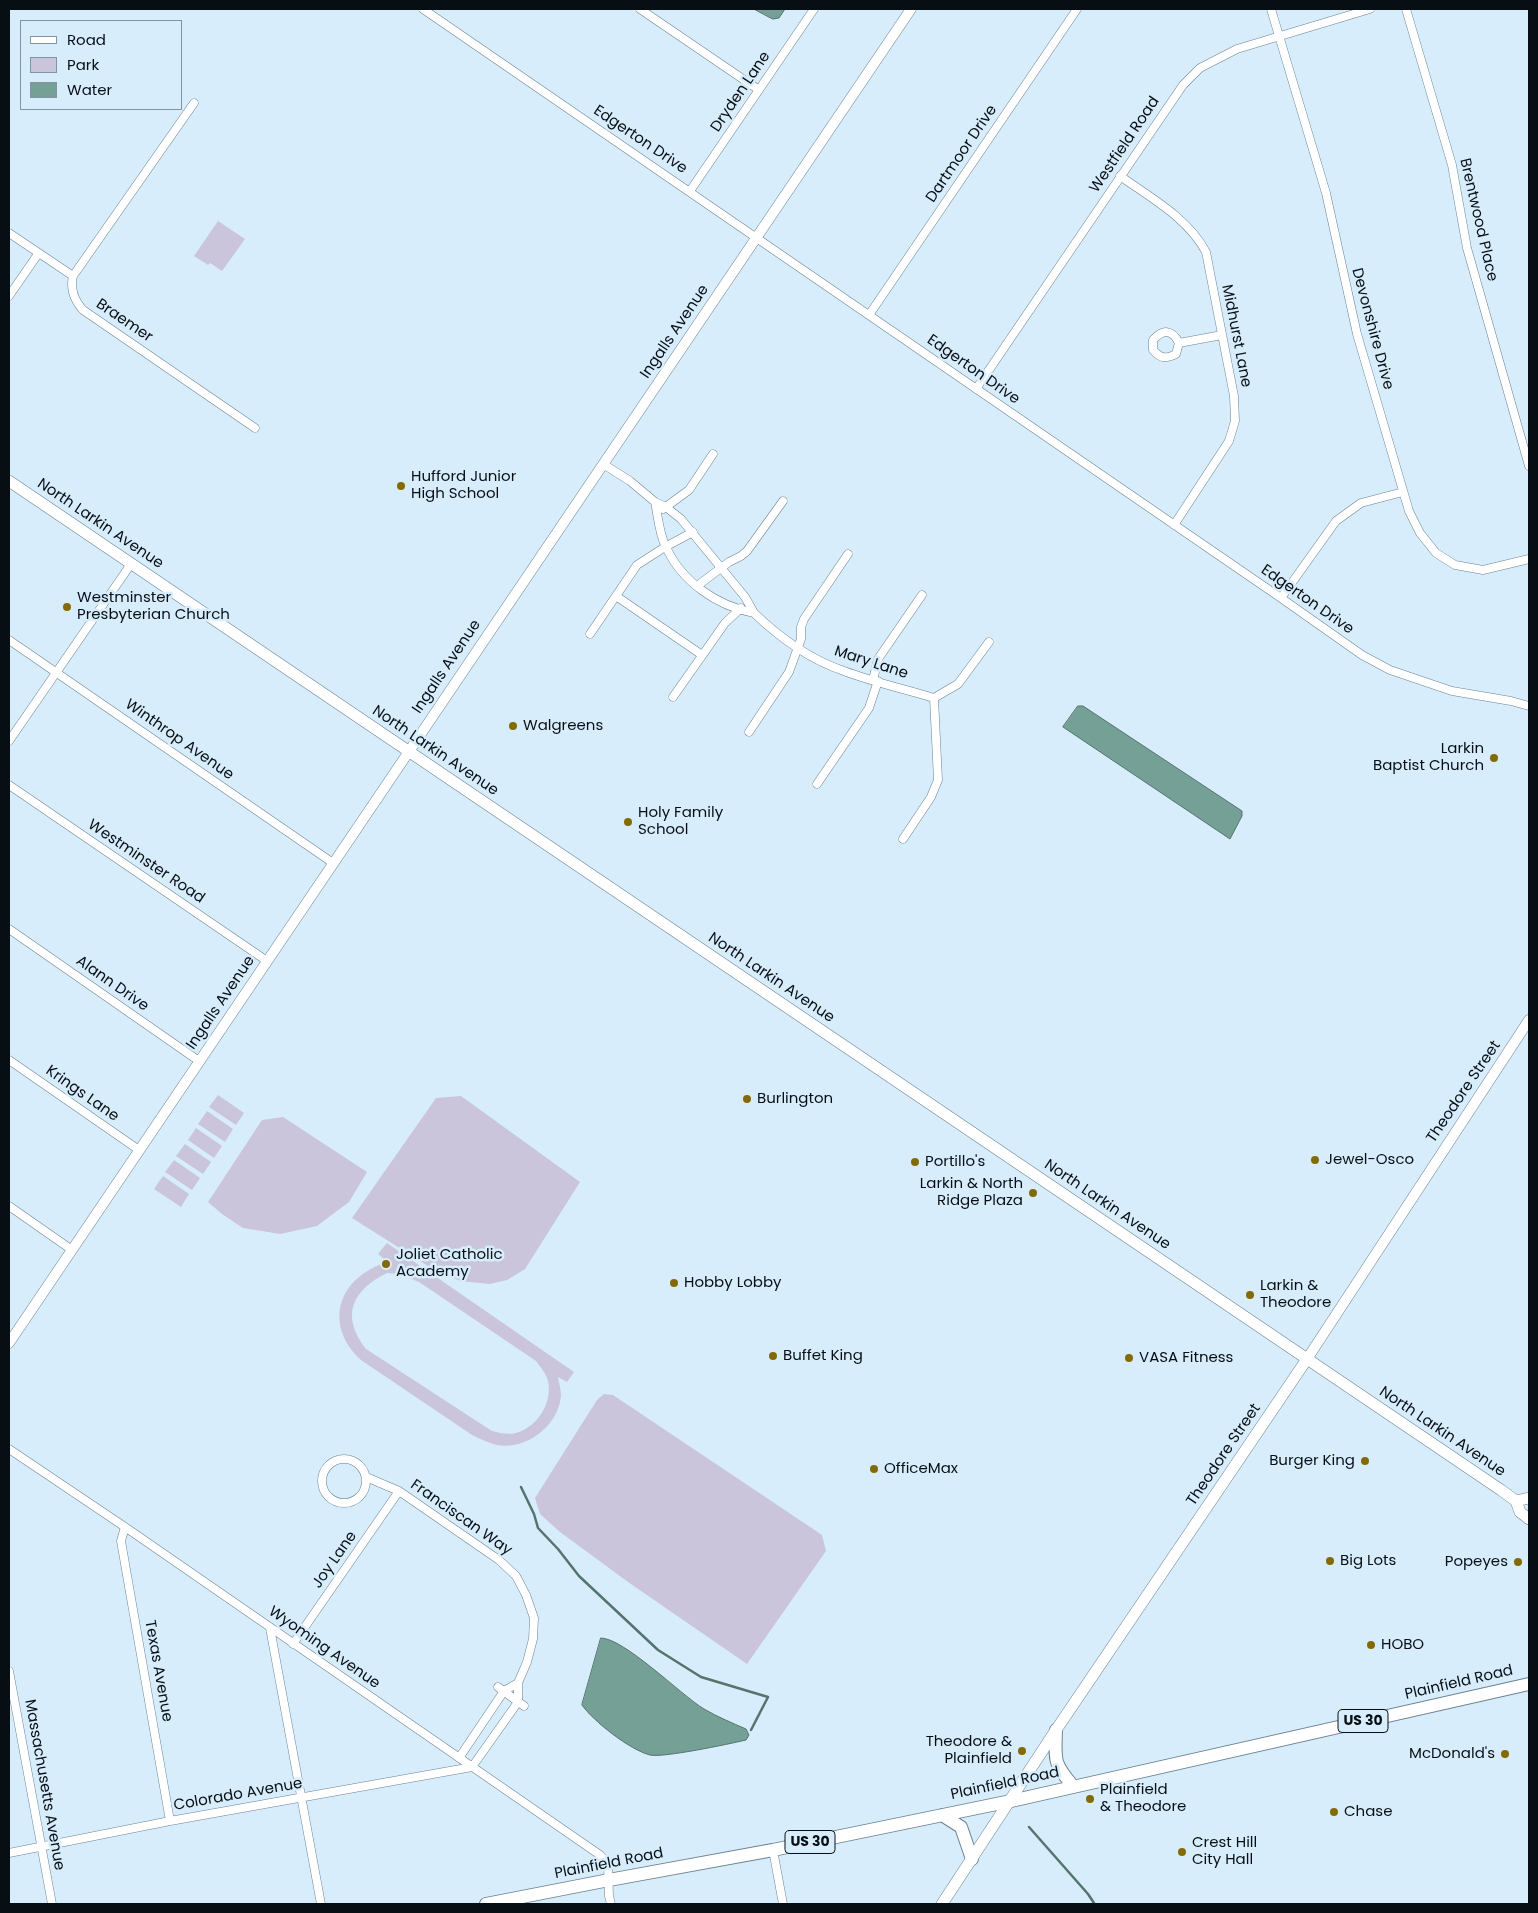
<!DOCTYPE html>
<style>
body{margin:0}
#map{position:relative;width:1538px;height:1913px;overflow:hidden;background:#d8edfb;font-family:Poppins,sans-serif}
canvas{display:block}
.frame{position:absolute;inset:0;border:10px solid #070f15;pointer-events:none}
.legend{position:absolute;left:20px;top:20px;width:162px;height:90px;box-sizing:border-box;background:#d8edfb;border:1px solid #84949f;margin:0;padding:6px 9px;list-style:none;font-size:15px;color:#070f15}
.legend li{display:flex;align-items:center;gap:10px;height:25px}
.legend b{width:25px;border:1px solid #84949f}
</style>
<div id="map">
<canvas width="1538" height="1913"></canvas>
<div class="frame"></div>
<ul class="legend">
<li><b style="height:6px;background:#fff"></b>Road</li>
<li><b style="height:14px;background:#cac5db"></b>Park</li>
<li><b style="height:14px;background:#75a096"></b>Water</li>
</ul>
</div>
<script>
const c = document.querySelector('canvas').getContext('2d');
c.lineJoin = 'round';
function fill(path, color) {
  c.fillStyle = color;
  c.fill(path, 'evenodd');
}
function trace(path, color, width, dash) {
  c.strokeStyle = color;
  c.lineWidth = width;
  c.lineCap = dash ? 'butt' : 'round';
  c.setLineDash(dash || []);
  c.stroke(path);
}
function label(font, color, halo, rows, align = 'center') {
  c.font = font + ' Poppins,sans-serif';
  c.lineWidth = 5;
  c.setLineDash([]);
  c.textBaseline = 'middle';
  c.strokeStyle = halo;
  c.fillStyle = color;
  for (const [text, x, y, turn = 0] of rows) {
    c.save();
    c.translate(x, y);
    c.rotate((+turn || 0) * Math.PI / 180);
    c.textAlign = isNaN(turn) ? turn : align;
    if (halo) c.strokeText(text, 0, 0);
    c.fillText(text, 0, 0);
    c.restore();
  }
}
const green = new Path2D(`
 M218,221L245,239L222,271L210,263L208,265L194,256Z
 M218,1095L244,1113L236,1125L209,1107Z
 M461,1096L580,1182L525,1269L507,1280L490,1284L460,1281L428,1266L352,1218L436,1098Z
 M207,1111L233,1129L225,1142L198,1124Z
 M283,1117L367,1172L349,1202L317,1226L280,1234L243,1228L222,1214L208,1202L262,1120Z
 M196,1128L222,1146L214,1158L188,1140Z
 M185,1144L211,1162L203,1174L176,1156Z
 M174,1160L200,1178L192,1190L165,1172Z
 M163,1176L189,1194L181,1207L154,1189Z
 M387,1243L574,1372L567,1382L558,1377C559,1383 561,1390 561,1396C558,1426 527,1450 497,1445C489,1443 480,1439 472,1435L361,1360C322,1324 339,1276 388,1262L378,1254ZM387,1273L400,1274L419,1282L536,1361C540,1367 546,1373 548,1381C553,1403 537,1427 516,1433C508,1435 500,1433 492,1431L366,1349C340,1316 352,1290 387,1273Z
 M604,1394L613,1395L822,1535L826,1551L747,1664L628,1582L560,1532L540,1514L535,1498L597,1400Z`);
const water = new Path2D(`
 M754,9H785L779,18L773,19Z
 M1078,706H1083L1242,811V816L1230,839L1063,727Z
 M601,1638C624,1638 681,1695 704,1709C718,1717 732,1723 746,1729L749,1735L746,1740C729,1744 663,1758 650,1755C630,1750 593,1721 582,1705Z`);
const stream = new Path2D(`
 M521,1487L534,1514L538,1528L558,1549L579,1576L658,1650L701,1677L768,1697L751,1730
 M1029,1827L1088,1894L1094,1903`);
const minor = new Path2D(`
 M423,9L1281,598L1362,655L1390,670L1452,691L1511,701L1529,706
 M640,9L759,90
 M1271,9L1326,193L1357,334L1409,511L1420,533L1436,553L1455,565L1483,570L1529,559
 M1406,9L1452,165L1467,248L1529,466
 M194,103L73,276C70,289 74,300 83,310L255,428
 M1120,176C1151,198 1188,218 1206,252L1234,396L1235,421L1229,441L1174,525
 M690,191L814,9
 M9,233L73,276
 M9,296L38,254
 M869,315L1077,9
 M1179,343L1176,354C1166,359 1161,359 1153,350V340C1163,329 1172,329 1179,343L1222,335
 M976,389L1183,85L1200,68L1237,49L1370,9
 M603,464L630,481L655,502L666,507L681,519L745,597L754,613C717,606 682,582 666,547C659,534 658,516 655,502
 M663,509L689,490L713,454
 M697,586L729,562L741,556L747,551L783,501
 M616,596L702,655
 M1281,598L1336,521L1361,503L1403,492
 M754,613C779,637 811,660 844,671C873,682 904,689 934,698
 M590,634L637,565L665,547L693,532
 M9,640L333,863
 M873,680L878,659L922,595
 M673,697L725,623L741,608
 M934,698L958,684L989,642
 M749,732L789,672L801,639V627L804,619L848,554
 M9,741L131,564
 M817,784L869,708L878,681
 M9,785L267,961
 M903,839L931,797L938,780L934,698
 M9,929L199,1061
 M9,1060L139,1150
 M9,1206L72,1250
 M9,1449L125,1527L600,1855L608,1864L609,1896L611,1904
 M322 1481a22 22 0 1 1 44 0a22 22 0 1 1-44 0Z
 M125,1527L121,1541L170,1821
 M270,1628L321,1904
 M293,1644L399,1491
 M9,1671L52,1904
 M498,1687L524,1706
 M459,1758L504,1691L518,1683
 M773,1850L783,1904
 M9,1853L170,1821L472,1767L518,1702V1683L527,1662L533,1639L534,1618L526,1595L516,1576L499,1560L399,1491L366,1477`);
const tertiary = new Path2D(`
 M9,1343L911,9
 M1307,1359L1529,1020`);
const secondary = new Path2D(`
 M9,481L1501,1490L1516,1501L1520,1512L1529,1519
 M1516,1501L1529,1498
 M942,1904L1056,1730L1307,1359`);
const primary = new Path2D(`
 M1056,1730C1055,1760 1053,1763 1073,1786
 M942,1815L961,1827L972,1859
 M486,1904L609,1880L773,1850L1011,1801L1529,1684`);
const markers = [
 [401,486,5,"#836a05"],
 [67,607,5,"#836a05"],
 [513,726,5,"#836a05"],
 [1494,758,5,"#836a05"],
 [628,822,5,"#836a05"],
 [747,1099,5,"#836a05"],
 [1315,1160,5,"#836a05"],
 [915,1162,5,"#836a05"],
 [1033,1193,5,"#836a05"],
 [386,1264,5,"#836a05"],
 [674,1283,5,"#836a05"],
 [1250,1295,5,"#836a05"],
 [773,1356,5,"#836a05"],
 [1129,1358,5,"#836a05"],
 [1365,1461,5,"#836a05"],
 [874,1469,5,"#836a05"],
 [1330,1561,5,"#836a05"],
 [1518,1562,5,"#836a05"],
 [1371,1645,5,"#836a05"],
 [1022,1751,5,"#836a05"],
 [1505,1754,5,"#836a05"],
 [1090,1799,5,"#836a05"],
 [1334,1812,5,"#836a05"],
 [1182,1852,5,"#836a05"]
];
const shields = [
 [1363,1721,50],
 [810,1842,50]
];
const shieldNames = [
 ["US 30",1363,1721],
 ["US 30",810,1842]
];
const streetNames = [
 ["Dryden Lane",741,92,-56],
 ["Edgerton Drive",640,140,34],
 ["Westfield Road",1125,145,-56],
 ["Dartmoor Drive",962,154,-56],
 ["Brentwood Place",1478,220,77],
 ["Braemer",124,321,34],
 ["Devonshire Drive",1372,329,75],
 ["Ingalls Avenue",675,332,-56],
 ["Midhurst Lane",1236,336,79],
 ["Edgerton Drive",973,370,35],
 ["North Larkin Avenue",100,524,34],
 ["Edgerton Drive",1307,600,35],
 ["Mary Lane",871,663,18],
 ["Ingalls Avenue",447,667,-56],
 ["Winthrop Avenue",179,740,35],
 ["North Larkin Avenue",435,751,34],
 ["Westminster Road",146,862,34],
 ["North Larkin Avenue",771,978,34],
 ["Alann Drive",112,984,35],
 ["Ingalls Avenue",221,1003,-56],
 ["Theodore Street",1464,1092,-56],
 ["Krings Lane",82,1094,35],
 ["North Larkin Avenue",1107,1205,34],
 ["North Larkin Avenue",1442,1432,34],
 ["Theodore Street",1224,1455,-56],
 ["Franciscan Way",461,1518,35],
 ["Joy Lane",335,1560,-55],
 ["Wyoming Avenue",324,1648,35],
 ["Texas Avenue",158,1671,80],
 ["Plainfield Road",1459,1683,-13],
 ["Plainfield Road",1005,1784,-12],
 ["Massachusetts Avenue",44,1785,80],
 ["Colorado Avenue",238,1795,-10],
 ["Plainfield Road",609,1864,-11]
];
const poiNames = [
 ["Hufford Junior",411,477],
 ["High School",411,494],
 ["Westminster",77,598],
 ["Presbyterian Church",77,615],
 ["Walgreens",523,726],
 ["Larkin",1484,749,"right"],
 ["Baptist Church",1484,766,"right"],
 ["Holy Family",638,813],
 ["School",638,830],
 ["Burlington",757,1099],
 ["Jewel-Osco",1325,1160],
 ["Portillo's",925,1162],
 ["Larkin & North",1023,1184,"right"],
 ["Ridge Plaza",1023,1201,"right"],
 ["Joliet Catholic",396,1255],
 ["Academy",396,1272],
 ["Hobby Lobby",684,1283],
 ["Larkin &",1260,1286],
 ["Theodore",1260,1303],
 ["Buffet King",783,1356],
 ["VASA Fitness",1139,1358],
 ["Burger King",1355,1461,"right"],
 ["OfficeMax",884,1469],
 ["Big Lots",1340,1561],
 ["Popeyes",1508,1562,"right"],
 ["HOBO",1381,1645],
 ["Theodore &",1012,1742,"right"],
 ["Plainfield",1012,1759,"right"],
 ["McDonald's",1495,1754,"right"],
 ["Plainfield",1100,1790],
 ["& Theodore",1100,1807],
 ["Chase",1344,1812],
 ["Crest Hill",1192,1843],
 ["City Hall",1192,1860]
];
fill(green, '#cac5db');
fill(water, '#75a096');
trace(water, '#54746f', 1);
trace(stream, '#54746f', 2.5);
trace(minor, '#6b8292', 9);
trace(tertiary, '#6b8292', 11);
trace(secondary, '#6b8292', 12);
trace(primary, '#6b8292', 14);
trace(minor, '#fff', 8);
trace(tertiary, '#fff', 10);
trace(secondary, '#fff', 11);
trace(primary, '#fff', 12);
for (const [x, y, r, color] of markers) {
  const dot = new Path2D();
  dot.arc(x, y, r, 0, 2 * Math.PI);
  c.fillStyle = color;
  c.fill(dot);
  trace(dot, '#d8edfb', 2);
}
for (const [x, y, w] of shields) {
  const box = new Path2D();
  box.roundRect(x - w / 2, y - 11.5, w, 23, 4);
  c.fillStyle = '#d8edfb';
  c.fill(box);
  trace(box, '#070f15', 1);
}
label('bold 14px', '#070f15', null, shieldNames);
label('15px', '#070f15', '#d8edfb', streetNames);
label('15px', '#070f15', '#d8edfb', poiNames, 'left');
</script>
